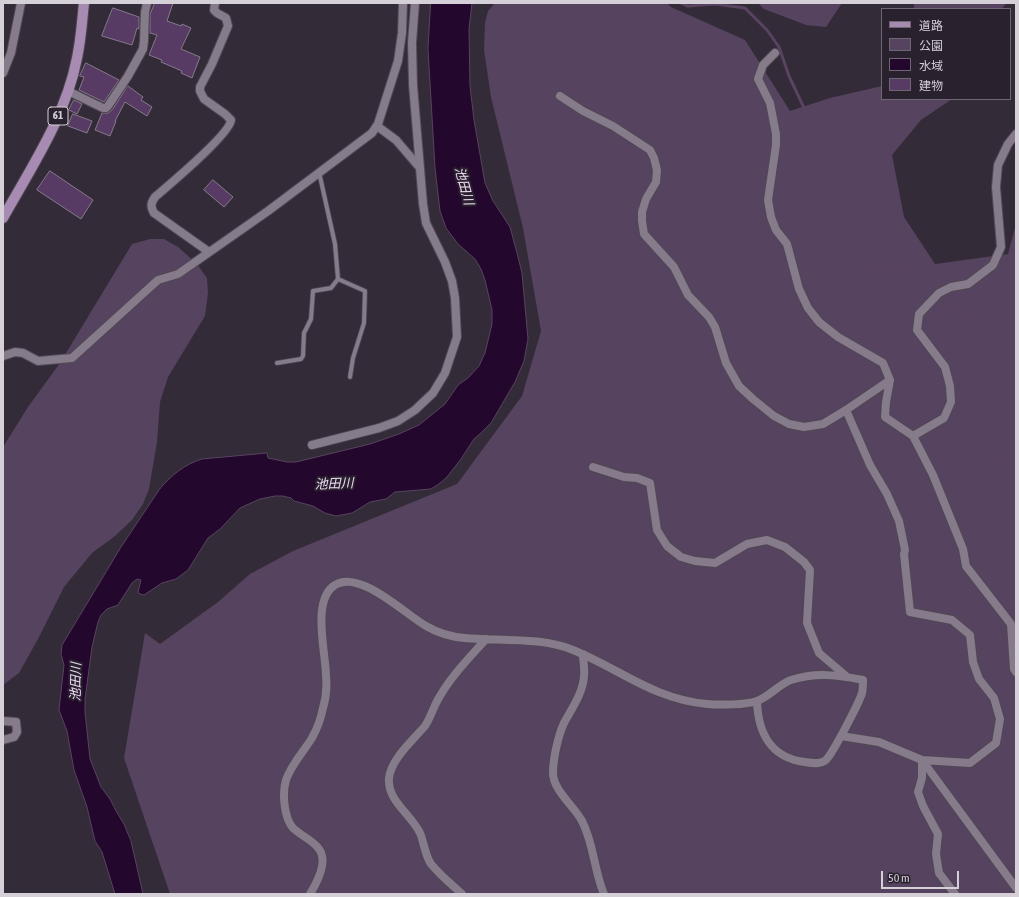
<!DOCTYPE html>
<meta charset="utf-8">
<style>
body{margin:0}
#map{position:relative;width:1019px;height:897px;overflow:hidden;background:#342b38;font-family:"Asap Condensed","Noto Sans JP",sans-serif}
canvas{display:block}
.frame{position:absolute;inset:0;border:4px solid #d5cfd7;pointer-events:none}
.legend{position:absolute;left:881px;top:8px;width:130px;height:92px;box-sizing:border-box;background:#2a212e;border:1px solid #6e6772;margin:0;padding:5px 7px;list-style:none;font-size:12px;color:#d5cfd7}
.legend li{display:flex;align-items:center;gap:8px;height:20px}
.legend b{width:20px;border:1px solid #6e6772}
.scale{position:absolute;left:881px;top:871px;width:78px;height:18px;box-sizing:border-box;border:2px solid #d5cfd7;border-top:0;padding-left:5px;font-size:12px;line-height:14px;white-space:nowrap;color:#d5cfd7;-webkit-text-stroke:3px #2a212e;paint-order:stroke}
</style>
<div id="map">
<canvas width="1019" height="897"></canvas>
<div class="frame"></div>
<ul class="legend">
<li><b style="height:5px;background:#a78bb3"></b>道路</li>
<li><b style="height:11px;background:#56435f"></b>公園</li>
<li><b style="height:11px;background:#23072d"></b>水域</li>
<li><b style="height:11px;background:#583b65"></b>建物</li>
</ul>
<div class="scale">50 m</div>
</div>
<script>
const c = document.querySelector('canvas').getContext('2d');
c.lineJoin = 'round';
function fill(path, color) {
  c.fillStyle = color;
  c.fill(path, 'evenodd');
}
function trace(path, color, width, dash) {
  c.strokeStyle = color;
  c.lineWidth = width;
  c.lineCap = dash ? 'butt' : 'round';
  c.setLineDash(dash || []);
  c.stroke(path);
}
function label(font, color, halo, rows, align = 'center') {
  c.font = font + ' "Asap Condensed","Noto Sans JP",sans-serif';
  c.lineWidth = 4;
  c.setLineDash([]);
  c.textBaseline = 'middle';
  c.strokeStyle = halo;
  c.fillStyle = color;
  for (const [text, x, y, turn = 0] of rows) {
    c.save();
    c.translate(x, y);
    c.rotate((+turn || 0) * Math.PI / 180);
    c.textAlign = isNaN(turn) ? turn : align;
    if (halo) c.strokeText(text, 0, 0);
    c.fillText(text, 0, 0);
    c.restore();
  }
}
const green = new Path2D(`
 M495,3H667L671,7L745,40L790,111L830,98L882,86V99H952L921,120L892,155L904,217L935,264L1008,254L1016,224V894H170L124,758L145,633L160,644L218,602L250,574L293,551L457,484L522,396L541,331L523,228L491,97L484,50L485,23L488,11Z
 M758,3H842L826,27L806,25L764,9Z
 M914,3H1007L1001,9H914Z
 M150,239H164L178,247L197,264L207,278L208,293L205,316L168,377L160,402L157,442L149,489L143,504L132,520L115,536L92,553L64,587L38,639L19,673L3,685V447L28,407L60,363L132,244Z`);
const water = new Path2D(`
 M431,3H472L469,29L470,86L474,120L485,183L493,201L510,227L517,253L522,273L528,339L524,361L515,382L491,423L480,434L474,439L461,459L447,477L439,484L431,489L395,492L386,499L370,502L352,513L336,516L325,513L313,506L294,501L291,498L283,496H275L260,499L240,508L220,529L208,538L188,570L176,579L162,583L144,595L140,594L138,592L141,580L137,579L132,583L118,605L107,609L101,615L98,622L92,647L85,699V712L90,759L101,787L110,799L116,811L124,824L131,841L143,894H115L102,852L95,841L87,807L74,770L67,731L59,710L64,665L61,654L62,645L121,547L159,490C170,476 185,464 202,459L267,453L268,458L287,462H296L370,444L399,434L419,425L445,404L458,385L468,378L479,366L485,353L492,324V310L485,280L481,269L475,259L458,244L446,228L440,211L435,168L428,49Z`);
const stream = new Path2D(`
 M681,3L688,6L715,4L745,8L767,30L779,47L789,76L813,127L837,165L841,176L850,250L868,269L875,271L899,286L943,321L954,334L968,360L995,432L1007,493L1016,529
 M875,271L882,265H893L905,271L939,303L955,311L988,321L1016,335`);
const building = new Path2D(`
 M155,3H173L167,21L181,26L182,24L191,28L181,49L200,57L192,78L181,73L182,71L161,62L162,60L149,55L157,35L150,33V15Z
 M113,8L139,17V29L137,28L132,45L102,36Z
 M86,63L119,80L104,102L79,90L84,77L80,76Z
 M128,86L143,97L141,100L152,107L147,116L125,102L115,121H116L110,136L95,130L102,113H108L112,110Z
 M74,100L82,104L77,114L69,110Z
 M73,114L92,121L87,133L68,126Z
 M50,171L93,200L81,219L37,190Z
 M213,180L233,197L224,207L204,190Z`);
const lane = new Path2D(`
 M338,279L365,291L364,323L353,358L350,377
 M277,363L301,359L303,356L304,333L311,319L313,291L331,288L338,279L335,244L319,172`);
const street = new Path2D(`
 M775,53L763,65L758,79L770,103L776,134V145L768,200L771,217L776,230L787,244L799,289L808,308L819,322L838,337L883,363L890,380L886,402L885,417L913,436L933,475L963,549L966,566L1011,624L1014,669L1016,672
 M3,73L11,53L21,3
 M68,91L103,108H106L108,106L128,76L143,49L144,41L145,12L147,3
 M560,96L583,111L613,126L650,150L654,158L657,170L656,182L646,199L642,212V221L644,234L674,267L688,295L709,317L715,327L726,363L739,386L753,399L774,416L789,424L804,427L823,424L846,410L890,380
 M377,126L396,140L420,168
 M209,252L154,213C150,206 151,203 155,197C169,185 230,134 231,120L225,114L204,99L200,91V87L212,64L228,26L226,18L217,13L214,10L215,3
 M3,356L15,352L23,353L38,361L72,358L158,280L178,274L268,211L372,133L378,124L398,61L402,33L403,3
 M913,436L944,418L951,402L950,386L945,367L917,330L919,314L939,293L951,287L968,284L993,265L1001,247L996,187L998,165L1008,144L1016,134
 M312,445L379,428L398,421L415,410L433,393L445,373L457,337L455,298L452,281L445,262L426,223L423,204L413,85L412,43L415,3
 M593,467L624,477L637,478L650,483L657,530L667,546L681,557L695,561L715,563L747,544L767,540L785,547L804,562L810,570L807,623L819,653L846,676
 M583,654C583,661 585,669 584,676C583,693 572,708 564,723C558,736 553,759 553,773C553,790 574,806 582,821C594,844 594,871 604,894
 M3,721L16,722L17,732L14,737L3,740
 M841,736L879,742L922,760L970,763L996,743L1000,719L994,698L979,679L973,662L970,635L952,620L910,612L904,554L905,550L899,521L887,494L870,465L846,410
 M922,760L1016,888
 M922,760V778L918,792L923,806L938,834L936,854L939,873L955,894
 M310,894C316,884 325,868 322,856C320,843 302,837 293,828C284,818 282,793 286,780C291,765 304,751 312,738C317,729 321,718 323,708C326,698 327,686 326,676C326,653 311,600 335,585C359,569 405,614 426,626C438,633 451,637 465,638C498,641 543,637 573,650C620,669 653,699 707,704C718,705 746,705 757,701C769,697 779,684 791,680C816,672 838,675 863,680C863,684 863,689 862,693C859,703 833,753 826,760C820,765 811,763 805,762C771,758 758,733 757,701
 M462,894C451,884 440,875 431,864C425,856 424,842 420,833C411,814 387,801 389,778C391,759 413,740 425,726C431,717 434,705 440,696C452,675 470,657 486,639`);
const primary = new Path2D(`
 M3,218C31,168 66,116 77,58C81,40 82,21 84,3`);
const shields = [
 [58,116,20]
];
const shieldNames = [
 ["61",58,116]
];
const waterNames = [
 ["池田川",464,186,75],
 ["池田川",334,484,-2],
 ["池田川",76,682,-89]
];
fill(green, '#56435f');
fill(water, '#23072d');
trace(water, '#584360', 1);
trace(stream, '#584360', 3);
fill(building, '#583b65');
trace(building, '#847a89', 1);
trace(lane, '#504853', 5.5);
trace(street, '#504853', 10);
trace(primary, '#504853', 12);
trace(lane, '#857b8a', 4);
trace(street, '#857b8a', 8);
trace(primary, '#a78bb3', 10);
for (const [x, y, w] of shields) {
  const box = new Path2D();
  box.roundRect(x - w / 2, y - 9, w, 18, 3);
  c.fillStyle = '#2a212e';
  c.fill(box);
  trace(box, '#d5cfd7', 1);
}
label('bold 11px', '#d5cfd7', null, shieldNames);
label('italic 13px', '#efdcf8', '#2a212e', waterNames);
</script>
